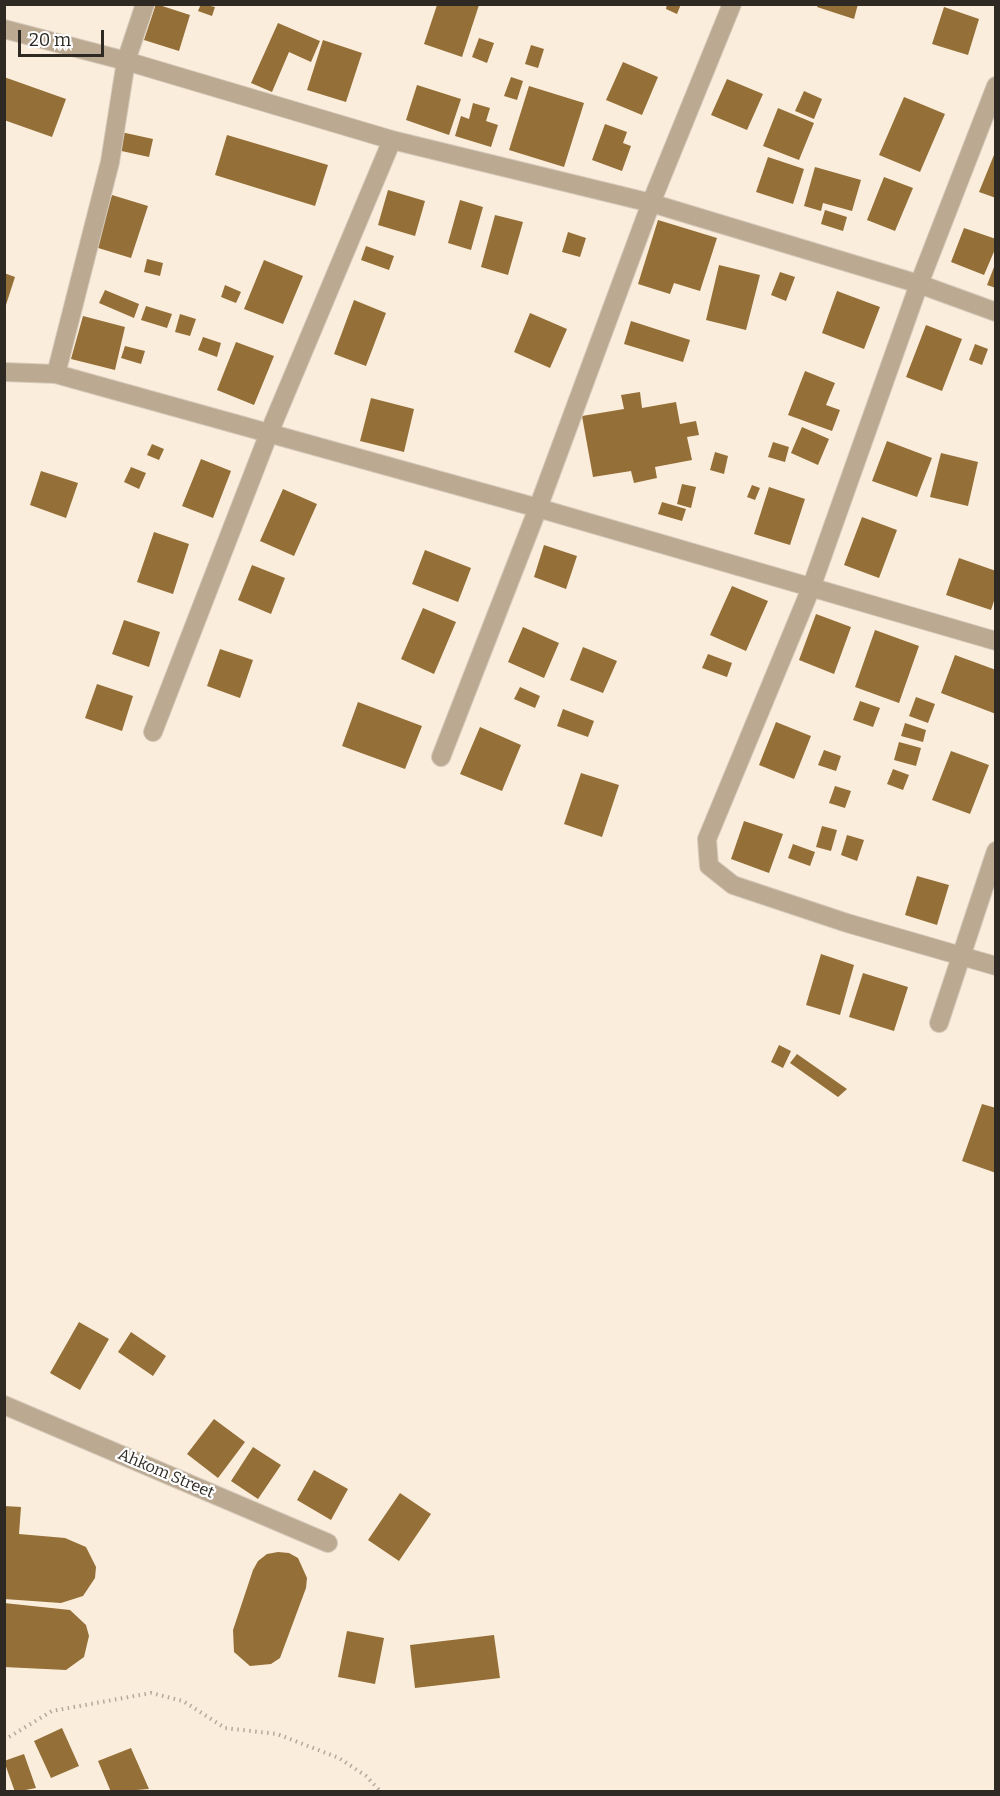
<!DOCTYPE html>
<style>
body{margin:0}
#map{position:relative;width:1000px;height:1796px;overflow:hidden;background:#fbeddc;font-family:Bitter,serif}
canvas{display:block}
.frame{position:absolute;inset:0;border:6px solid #2e2923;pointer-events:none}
.scale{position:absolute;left:18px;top:30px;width:86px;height:27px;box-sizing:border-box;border:3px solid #2e2923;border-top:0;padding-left:8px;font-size:18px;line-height:21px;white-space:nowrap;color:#2e2923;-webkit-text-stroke:4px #fff;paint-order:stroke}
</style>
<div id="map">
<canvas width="1000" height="1796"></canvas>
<div class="frame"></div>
<div class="scale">20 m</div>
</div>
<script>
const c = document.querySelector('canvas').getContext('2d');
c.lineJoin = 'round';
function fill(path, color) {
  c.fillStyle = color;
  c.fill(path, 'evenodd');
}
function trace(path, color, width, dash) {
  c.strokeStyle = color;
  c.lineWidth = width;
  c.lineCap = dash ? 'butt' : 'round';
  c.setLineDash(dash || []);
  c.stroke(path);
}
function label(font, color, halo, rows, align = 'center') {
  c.font = font + ' Bitter,serif';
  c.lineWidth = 4.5;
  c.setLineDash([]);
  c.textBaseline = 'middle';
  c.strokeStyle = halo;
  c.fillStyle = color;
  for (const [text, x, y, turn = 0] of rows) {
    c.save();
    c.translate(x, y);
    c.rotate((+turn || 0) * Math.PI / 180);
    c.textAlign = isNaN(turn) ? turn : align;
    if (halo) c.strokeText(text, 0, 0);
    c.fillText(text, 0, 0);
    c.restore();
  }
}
const building = new Path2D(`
 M156,4L190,15L179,51L144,40Z
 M201,4L215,7L212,16L198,11Z
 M667,4H681L677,14L666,9Z
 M818,4H858L854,19L817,7Z
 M437,5H479L462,57L424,44Z
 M944,7L979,19L968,55L932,44Z
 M278,23L320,41L311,62L289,52L272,92L251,83Z
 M479,38L494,43L487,63L472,57Z
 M323,40L362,53L346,102L307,90Z
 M531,45L544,49L538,68L525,64Z
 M623,62L658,77L642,115L606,100Z
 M4,77L66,99L52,137L4,120Z
 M511,77L523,81L517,100L504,96Z
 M727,79L763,94L747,130L711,115Z
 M417,85L461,99L449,135L406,120Z
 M529,86L584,103L564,167L509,150Z
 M804,91L822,99L814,119L795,111Z
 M904,97L945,114L920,172L879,155Z
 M473,103L490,108L486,121L498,125L491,147L455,136L461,116L469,119Z
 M778,108L814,123L799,160L763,146Z
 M605,124L627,132L623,143L631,146L622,171L592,160Z
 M121,132L153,139L149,157L117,150Z
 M227,135L328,165L315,206L215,175Z
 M996,150V198L979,192Z
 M768,157L804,169L793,204L756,192Z
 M815,167L861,180L852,211L823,203L821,211L804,206Z
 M884,177L913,188L895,231L867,220Z
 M388,190L425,201L415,236L378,225Z
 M112,195L148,206L131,258L95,247Z
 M460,200L483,207L471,250L448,243Z
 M825,210L847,217L843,231L821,224Z
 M495,215L523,222L508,275L481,267Z
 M658,220L717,238L700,291L674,283L670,294L638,284Z
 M964,228L996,239V247L984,275L951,262Z
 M568,232L586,238L580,257L562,252Z
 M366,246L394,256L389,270L361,260Z
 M147,259L163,263L160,276L144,272Z
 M264,260L303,276L283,324L244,309Z
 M996,262V288L987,285Z
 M719,265L760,275L746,330L706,320Z
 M780,272L795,277L786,301L771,295Z
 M4,273L15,277L5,308H4Z
 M225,285L241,292L236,303L221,297Z
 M105,290L139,304L134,318L99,303Z
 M837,291L880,307L864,349L822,333Z
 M354,300L386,313L366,366L334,354Z
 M146,306L172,314L167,328L141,320Z
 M530,313L567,329L550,368L514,352Z
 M180,314L196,319L190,336L175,332Z
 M83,316L125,327L115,370L71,359Z
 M631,321L690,340L683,362L624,344Z
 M926,325L962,339L942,391L906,377Z
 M203,337L221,343L217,357L198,350Z
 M236,342L274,356L254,405L217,390Z
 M975,344L988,349L982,365L969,360Z
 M125,346L145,351L141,364L121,358Z
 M805,371L835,383L826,405L840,410L832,431L788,415Z
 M640,392L642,408L676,402L680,424L696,421L699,435L687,437L692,460L655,467L657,478L634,483L631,471L593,477L582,416L624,409L621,395Z
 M371,398L414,409L404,452L360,441Z
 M802,427L829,439L818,465L791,453Z
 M887,441L932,458L917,497L872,481Z
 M773,442L789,447L785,462L768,457Z
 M152,444L164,449L159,460L147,455Z
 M715,452L728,456L724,474L710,470Z
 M941,453L978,462L968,506L930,497Z
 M201,459L231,471L213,518L182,506Z
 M131,467L146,473L139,489L124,482Z
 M41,471L78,483L66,518L30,505Z
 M682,484L696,487L691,508L677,504Z
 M752,485L760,488L755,500L747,497Z
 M769,487L805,499L790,545L754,534Z
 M283,489L317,504L294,556L260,541Z
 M662,502L686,509L682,521L658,514Z
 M862,517L897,530L879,578L844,565Z
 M154,532L189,544L173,594L137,582Z
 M544,545L577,556L566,589L534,577Z
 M425,550L471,568L458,602L412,584Z
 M959,558L996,571V595L991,610L946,595Z
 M252,565L285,578L271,614L238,600Z
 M732,586L768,601L746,651L710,635Z
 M423,608L456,622L434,674L401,659Z
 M816,614L851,627L834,674L799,660Z
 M124,620L160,632L149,667L112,654Z
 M523,627L559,643L544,678L508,662Z
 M875,630L919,646L899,703L855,687Z
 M583,647L617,661L603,693L570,680Z
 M220,649L253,660L240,698L207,686Z
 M708,654L732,663L727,677L702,668Z
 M955,655L996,670V714L941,693Z
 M97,684L133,696L122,731L85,718Z
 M520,687L540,696L535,708L514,699Z
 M916,697L935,704L928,723L909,716Z
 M860,701L880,708L873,727L853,720Z
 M358,702L422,726L405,769L342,746Z
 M563,709L594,721L588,737L557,726Z
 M776,722L811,736L794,779L759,765Z
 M905,723L926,730L923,742L901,736Z
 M480,727L521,745L502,791L460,774Z
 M899,742L921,748L916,766L894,760Z
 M824,750L841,756L836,771L818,765Z
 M951,751L989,765L970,814L932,800Z
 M893,769L909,775L903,790L887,784Z
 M581,773L619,785L602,837L564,824Z
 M835,786L851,791L845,808L829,803Z
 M744,821L783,834L769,873L731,859Z
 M822,826L837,830L831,851L816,847Z
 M847,835L864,840L857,861L841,855Z
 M793,844L815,852L810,866L788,858Z
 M917,876L949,885L937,925L905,915Z
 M821,954L854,965L840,1015L806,1005Z
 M863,973L908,987L894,1031L849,1017Z
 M779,1045L791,1051L783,1068L771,1062Z
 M797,1054L847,1089L838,1097L790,1063Z
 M982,1104L996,1108V1173L962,1161Z
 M79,1322L109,1339L80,1390L50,1373Z
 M131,1332L166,1356L153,1376L118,1352Z
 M214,1419L245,1442L218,1478L187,1454Z
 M253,1447L281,1465L258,1499L231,1481Z
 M314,1470L348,1489L331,1520L297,1500Z
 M400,1493L431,1514L399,1561L368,1540Z
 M4,1506L21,1507L19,1534L65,1538L86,1547L96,1567L95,1578L83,1596L61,1603L4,1599Z
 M278,1552L289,1553L298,1558L307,1578L306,1588L280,1658L271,1664L250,1666L234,1652L233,1630L253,1570L258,1561L267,1554Z
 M4,1603L70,1610L86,1625L89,1636L84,1657L66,1670L4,1667Z
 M347,1631L384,1638L375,1684L338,1677Z
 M494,1635L500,1678L415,1688L410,1645Z
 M62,1728L79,1766L51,1778L34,1741Z
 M131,1748L149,1789L111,1792L98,1761Z
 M24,1754L36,1788L15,1792L4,1761Z`);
const path = new Path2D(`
 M4,1740L52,1711L151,1693L183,1701L225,1728L277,1734L339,1758L366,1776L381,1792`);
const minor = new Path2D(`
 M4,29L126,61L392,140L651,203L919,284L996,312
 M996,86L919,284L811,588L707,839L709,866L733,885L847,923L996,966
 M4,372L56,374L538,508L996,641
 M56,374L110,162L126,61L145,4
 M153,732L269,433L392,140
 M441,757L538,508L651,203L732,4
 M939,1023L996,851
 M4,1405L328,1543`);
const streetNames = [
 ["Ahkom Street",166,1474,23]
];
fill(building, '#946f37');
trace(minor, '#d6cabb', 20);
trace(path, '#b4a99c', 4, [1.5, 4.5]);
trace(minor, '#bba991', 18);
label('16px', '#2e2923', '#fff', streetNames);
</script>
